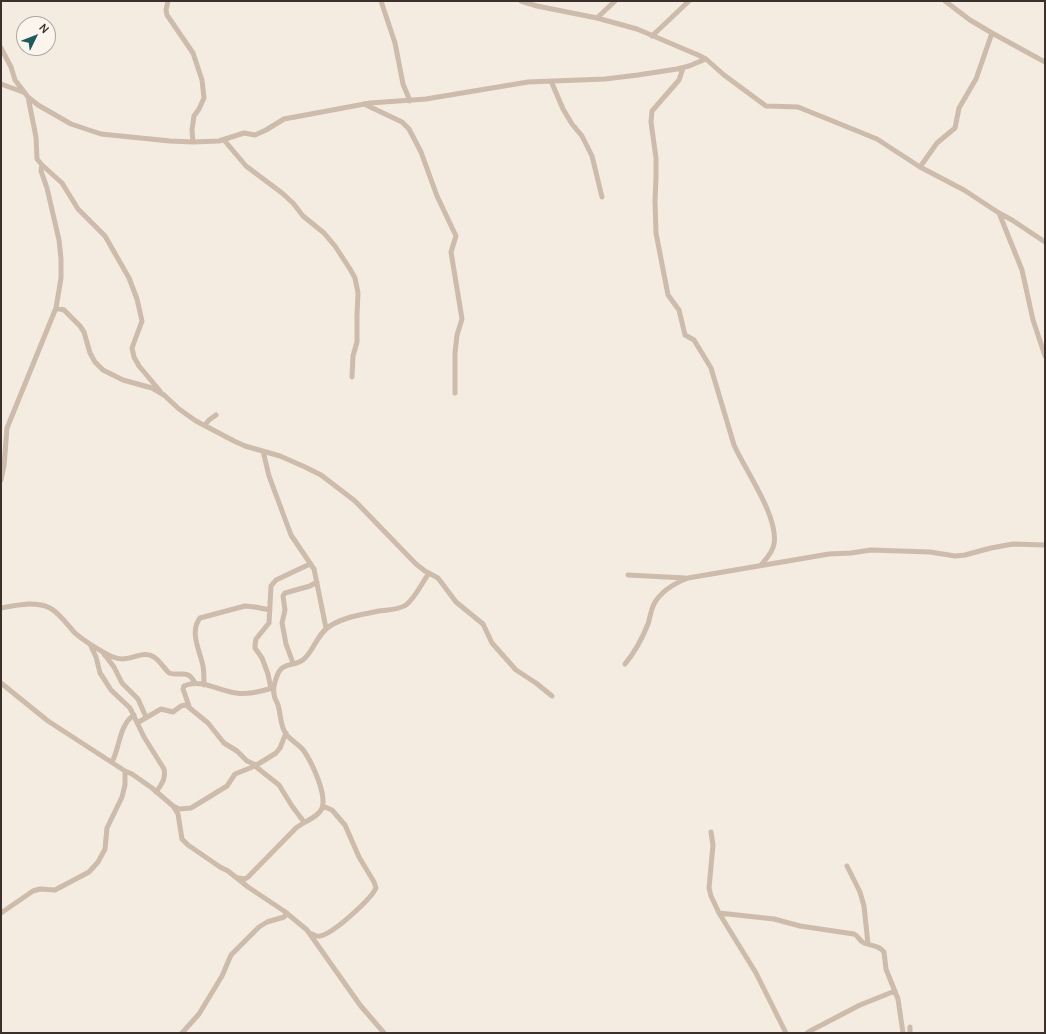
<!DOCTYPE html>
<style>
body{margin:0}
#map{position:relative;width:1046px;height:1034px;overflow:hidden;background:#f4ebe1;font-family:Manrope,sans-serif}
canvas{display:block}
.frame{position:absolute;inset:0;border:2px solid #3b302b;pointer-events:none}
.north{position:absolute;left:16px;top:16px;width:40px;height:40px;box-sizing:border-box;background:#fbf5ee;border:1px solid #aea6a0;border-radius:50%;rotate:47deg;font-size:11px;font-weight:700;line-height:16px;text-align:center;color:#3b302b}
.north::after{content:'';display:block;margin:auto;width:14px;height:18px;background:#1f5a5e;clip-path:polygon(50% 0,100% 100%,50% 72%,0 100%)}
</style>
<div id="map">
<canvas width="1046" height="1034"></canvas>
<div class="frame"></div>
<div class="north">N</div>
</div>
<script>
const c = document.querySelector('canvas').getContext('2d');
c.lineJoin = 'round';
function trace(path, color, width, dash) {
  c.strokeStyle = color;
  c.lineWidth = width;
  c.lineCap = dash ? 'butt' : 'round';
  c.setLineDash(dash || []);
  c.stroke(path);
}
const street = new Path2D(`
 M168,1L166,10L167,15L193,53L202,80L204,98L199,109L194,116L192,130L193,142
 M381,1L395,43L403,84L410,101
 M521,1L537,6L597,18L637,29L698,55L706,59L724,75L766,106L798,107L877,139L920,167L964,190L999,213L1012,220L1045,242
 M945,1L970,20L992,33L1045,62
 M597,18L615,1
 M652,36L689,1
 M1,48L11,67L15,80L28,97L38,105L71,124L101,134L170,141L193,142L219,141L244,133L255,135L266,130L284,119L370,103L426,99L528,82L605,79L638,75L677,69L689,66L706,59
 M683,68L679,80L652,111L651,122L656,158V177L655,201L656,233L668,295L679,310L685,335L694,340L711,368L734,445C745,470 779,517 774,544C773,552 766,559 761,565
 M551,81L563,109L572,124L582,136L592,156L602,197
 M1,84L23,92
 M364,104L402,122L409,129L421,152L437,196L456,236L451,252L462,319L457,335L455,353V393
 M224,140L246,166L282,193L293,203L303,216L324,233L335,246L350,269L355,278L358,293L357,315V342L353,356L352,377
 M42,165L62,183L78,209L105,236L129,278L137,299L142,321L132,348L134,357L139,366L160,391
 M920,167L937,143L955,128L959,108L976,79L992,33
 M999,213L1022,270L1033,320L1045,356
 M56,308L64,310L80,326L84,332L90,353L95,362L103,370L123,380L152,388L164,395L179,409L196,421L234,441L245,446L280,456L305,467L321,475L355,501L416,564L425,571L438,578L456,602L483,624L492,643L516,670L536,683L552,696
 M205,425L209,420L216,415
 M263,451L269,476L291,535L314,569L326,628
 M1,480L4,466L7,428L56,308L61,278V259L59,240L47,188L41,171L42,165L37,159L36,137L28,97
 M628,575L685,578
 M1,608C16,605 35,601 50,608C59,613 67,624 74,632C81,639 103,653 113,657C129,664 141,649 154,657C160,661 164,668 169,673C181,677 187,668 195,683
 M90,644L96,657L100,673L104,679L111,690L130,708L144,737L164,769C166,778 162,784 156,792
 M104,654L114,667L122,683L138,699L146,717
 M293,663L286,644L283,628L282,623L285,610L283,596L285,593L310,586L317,582
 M625,664C635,652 642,639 648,624C650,617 651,610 654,604C661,591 675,583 688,578L829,554L851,553L871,550L930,552L955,556L965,555L991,548L1013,544L1045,545
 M1,683L48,721L125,771L132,774L152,788L173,806L178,814L182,839L188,845L220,867L228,871L248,887L284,911L307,930L360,1005L384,1033
 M204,685C204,678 204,672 203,666C200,651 189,632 200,618L245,606L255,607L270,610
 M271,689L268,674L262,658L255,648V645L256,639L269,623L271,586L276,580L310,564
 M189,706L183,689L184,686C200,678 219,691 236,693C249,695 261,691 273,688
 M137,723L161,709L173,712L181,706L186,705L208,723L224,743L237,751L247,761L256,765
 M112,762C120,747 119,725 134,715
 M255,766L279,785L292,806L304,822
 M173,806L179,809L191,808L214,794L227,786L235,774L255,766L276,753L280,748L286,733
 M711,832L713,845L709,888L711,896L719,913L756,973L786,1033
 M847,866L860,892L864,906L868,944
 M238,878L245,879L248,877L296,828C303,822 319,817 322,808C327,794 312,763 304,751C299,744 291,741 286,734C280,726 281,715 278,705C277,702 274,698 274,694C273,689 275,681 277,676C282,661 296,667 304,659C314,650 317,634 330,626C344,617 363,614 379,611C388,610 398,610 406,605C415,598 422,583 429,573
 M1,913L33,891L40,889L55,890L89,872L98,862L105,849L107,828L122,797L125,785V771
 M719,913L774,919L800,926L854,934C859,936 859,941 864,943C871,946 879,945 884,952L886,969L898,999L903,1033
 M312,934C314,935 318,937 320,936C333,934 371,899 376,888L374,882L359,857L345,825L332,810L325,807L322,808
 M182,1033L199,1014L222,976L231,955L259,927L267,922L284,917L287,913
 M807,1033L810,1031L860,1005L895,991
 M910,1033V1027`);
trace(street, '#cdbbac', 5);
</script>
